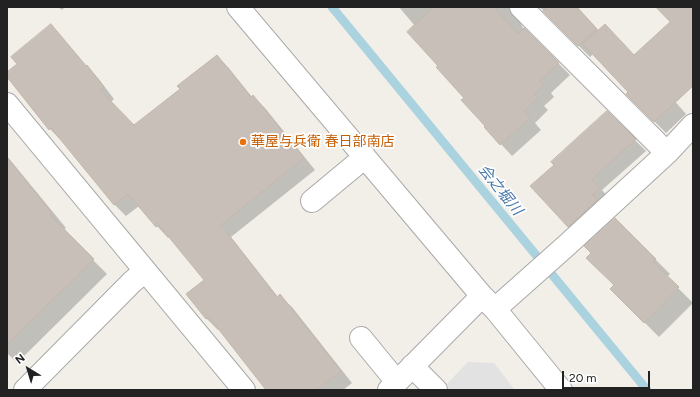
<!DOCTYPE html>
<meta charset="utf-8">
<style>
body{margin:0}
#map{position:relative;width:700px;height:397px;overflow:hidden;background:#f2efe9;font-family:Figtree,sans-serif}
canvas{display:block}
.frame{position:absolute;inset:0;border:8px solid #222;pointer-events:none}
.north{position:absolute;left:8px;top:349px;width:40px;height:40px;-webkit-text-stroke:3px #fff;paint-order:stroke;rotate:322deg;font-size:11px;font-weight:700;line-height:16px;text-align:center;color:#222}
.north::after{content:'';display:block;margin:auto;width:14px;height:18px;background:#222;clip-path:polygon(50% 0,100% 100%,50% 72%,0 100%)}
.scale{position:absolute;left:562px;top:371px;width:88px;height:18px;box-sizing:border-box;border:2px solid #222;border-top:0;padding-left:5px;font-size:12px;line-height:14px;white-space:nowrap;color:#222;-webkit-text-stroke:3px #fff;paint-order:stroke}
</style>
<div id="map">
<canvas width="700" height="397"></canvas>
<div class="frame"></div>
<div class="north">N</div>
<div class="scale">20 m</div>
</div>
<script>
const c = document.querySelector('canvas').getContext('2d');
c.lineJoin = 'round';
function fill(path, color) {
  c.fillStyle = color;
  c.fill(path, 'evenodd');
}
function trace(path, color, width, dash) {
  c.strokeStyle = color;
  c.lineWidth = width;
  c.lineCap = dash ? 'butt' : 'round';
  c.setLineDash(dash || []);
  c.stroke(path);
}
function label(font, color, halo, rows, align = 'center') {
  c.font = font + ' Figtree,"Noto Sans JP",sans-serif';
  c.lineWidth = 3.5;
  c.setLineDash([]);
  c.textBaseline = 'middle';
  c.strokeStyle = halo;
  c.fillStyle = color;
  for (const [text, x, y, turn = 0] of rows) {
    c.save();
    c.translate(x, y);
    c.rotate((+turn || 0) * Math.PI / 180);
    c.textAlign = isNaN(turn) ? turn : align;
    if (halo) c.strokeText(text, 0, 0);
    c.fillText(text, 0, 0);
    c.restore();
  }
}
const parking = new Path2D(`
 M468,362L494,363L515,390H441Z`);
const shadow = new Path2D(`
 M58,7H65L62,10Z
 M399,7H528L520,16V22L523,28L570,75L551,93L554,97L544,106L548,110L535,123L541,130L512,156L501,144L439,66L415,26Z
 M538,7H576L599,31L634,56L671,22L657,7H693V79L672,98L686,114L666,133L627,94L629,92L593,54L590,57L542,9Z
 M51,26L62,37L90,70L98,78L114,99L111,102L134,126L181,90L217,56L228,67L252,97L253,96L265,108L315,170L231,237L278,297L280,296L292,307L352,383L343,390H274L219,328L218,330L206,318V280L170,236L168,238L157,226L139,206L126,216L115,205L62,140V141L50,129L7,75V73L18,64Z
 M607,112L646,151L602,190L611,200L579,238L532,186L555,165Z
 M7,156L66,228L63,230L107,274L17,363L7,353Z
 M615,219L670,274L667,277L693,303L659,337L611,289L615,285Z`);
const stream = new Path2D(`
 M332,7L647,390`);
const building = new Path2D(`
 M434,7H494L518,34L524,28L559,63L540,81L544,85L534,94L538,98L524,111L530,118L500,145L484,127L485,126L461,100L464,98L436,67L438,66L407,32Z
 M548,7H577L597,29L578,46L543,11Z
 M656,7H693V86L654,122L626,94L628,92L583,44L605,24L634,55L670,22Z
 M51,24L86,66L87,65L104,87L100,90L134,125L180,89L177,86L217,55L251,97L253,95L304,158L221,225L277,297L280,294L341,371L317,390H266L209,317L206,319L186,294L204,280L159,225L156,227L128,194L114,205L51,128L49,130L7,77V72L17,64L11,57Z
 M607,111L636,139L592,179L600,188L592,195L597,200L568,227L530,186L554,165L551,162Z
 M7,158L52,213L50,215L94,259L7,345Z
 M615,218L656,259L653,262L679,287L644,323L610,289L614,285L586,258L591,253L584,246Z`);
const minor = new Path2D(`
 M238,7L482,296L495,309L561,390
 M521,7L667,153
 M7,104L244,390
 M312,201L365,157
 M495,309L567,245L667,153L693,125
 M361,338L397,382
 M412,366L436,390
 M25,390L132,282L145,271
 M389,390L482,296`);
const markers = [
 [243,142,4,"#e8710a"]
];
const foodNames = [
 ["華屋与兵衛 春日部南店",251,142]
];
const waterNames = [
 ["会之堀川",500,190,51]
];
fill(parking, '#e2e2e2');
fill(shadow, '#0003');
trace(stream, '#aad3df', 9);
fill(building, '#c7bfb8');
trace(building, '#c4b6ab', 1);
trace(minor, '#a9a9a9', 24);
trace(minor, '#fff', 22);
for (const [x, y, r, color] of markers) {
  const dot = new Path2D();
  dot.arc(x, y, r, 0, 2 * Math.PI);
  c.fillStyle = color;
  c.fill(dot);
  trace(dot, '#fff', 1.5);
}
label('14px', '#c56008', '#fff', foodNames, 'left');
label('italic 15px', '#4a7aab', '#fff', waterNames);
</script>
